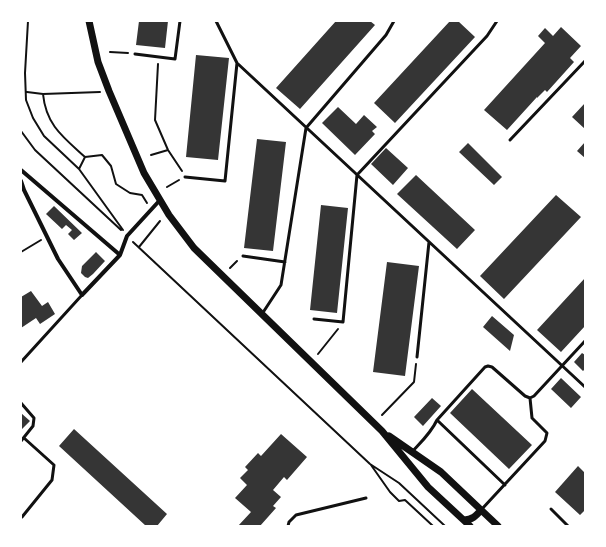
<!DOCTYPE html>
<style>
body{margin:0}
#map{position:relative;width:606px;height:547px;overflow:hidden;background:#fff;font-family:Manrope,sans-serif}
canvas{display:block}
.frame{position:absolute;inset:0;border:22px solid #fff;pointer-events:none}
</style>
<div id="map">
<canvas width="606" height="547"></canvas>
<div class="frame"></div>
</div>
<script>
const c = document.querySelector('canvas').getContext('2d');
c.lineJoin = 'round';
function fill(path, color) {
  c.fillStyle = color;
  c.fill(path, 'evenodd');
}
function trace(path, color, width, dash) {
  c.strokeStyle = color;
  c.lineWidth = width;
  c.lineCap = dash ? 'butt' : 'round';
  c.setLineDash(dash || []);
  c.stroke(path);
}
const building = new Path2D(`
 M139,21H168L165,48L136,45Z
 M336,21H370L375,25L300,109L276,88Z
 M450,21H458L475,37L395,123L374,103Z
 M561,27L581,46L570,58L574,62L547,92L545,90L537,98V97L507,130L484,110L545,43L538,36L545,28L553,36Z
 M196,55L229,58L218,160L186,157Z
 M585,103V129L572,117Z
 M338,107L356,124L364,115L377,127L372,131L375,134L355,155L322,123Z
 M257,139L286,142L273,251L244,248Z
 M585,142V158L577,151Z
 M468,143L502,177L494,185L459,152Z
 M386,148L408,168L393,185L371,164Z
 M416,175L475,230L457,249L397,194Z
 M556,195L581,217L504,299L480,276Z
 M321,205L348,208L337,313L310,310Z
 M54,206L82,233L74,240L68,234L72,230L66,225L62,229L46,214Z
 M96,252L105,261L93,274L88,278L85,277L81,273L82,266Z
 M387,262L419,266L405,376L373,372Z
 M585,278V326L561,352L537,330Z
 M31,291L42,306L48,302L55,314L40,324L36,318L21,328V297Z
 M492,316L514,335L510,351L483,327Z
 M582,353L585,355V369L583,371L574,362Z
 M561,378L581,397L571,408L551,389Z
 M472,389L532,445L509,469L450,413Z
 M432,398L441,406L423,426L414,417Z
 M21,413L30,421L21,430Z
 M74,429L167,514L157,526H146L59,446Z
 M281,434L307,457L287,480L284,477L273,490L281,497L273,506L276,508L260,526H238L251,512L235,498L247,485L240,478L248,470L245,467L258,453L261,456Z
 M578,466L585,473V510L580,515L555,492Z`);
const path = new Path2D(`
 M28,21L25,73L26,100L33,118L44,136L79,169L123,230
 M110,52L128,53
 M158,64L155,120L168,150L182,171
 M27,92L43,94L100,92
 M43,94C46,125 63,137 85,157L79,169
 M21,131L35,150L121,230
 M151,155L168,150
 M85,157L102,155L111,166L116,184L130,193L142,195L147,203
 M167,187L179,180
 M133,242L370,464L399,483L445,526
 M139,247L160,221
 M21,252L41,240
 M230,268L237,261
 M318,354L338,329
 M382,415L414,382L416,364
 M371,465L390,492L399,501L405,500L433,526`);
const service = new Path2D(`
 M216,21L237,63L585,387
 M135,54L175,59L180,21
 M510,140L585,61
 M185,177L225,181L237,63
 M243,256L285,262
 M262,314L281,285L306,128L386,35L394,21
 M314,319L343,322L357,175L487,36L497,21
 M417,357L429,242
 M21,362L82,295
 M21,403L34,418L33,426L21,441
 M437,420L505,485
 M412,452C421,442 431,433 437,420L485,367L488,366L492,367L525,396L530,398L534,396L585,341
 M551,509L568,526
 M481,510L545,441L547,433L532,418L530,398
 M22,517L52,480L54,465L24,438
 M288,526L289,522L296,515L366,498`);
const minor = new Path2D(`
 M21,170L120,255
 M21,181L24,190L58,259L82,295L120,255L127,236L160,200`);
const tertiary = new Path2D(`
 M89,21L98,62L109,91L144,173L169,215L194,248L382,431L428,487L470,526
 M389,436L441,472L498,526
 M464,520C472,520 476,516 481,510`);
fill(building, '#353535');
trace(path, '#111', 2);
trace(service, '#111', 3);
trace(minor, '#111', 4);
trace(tertiary, '#111', 7);
</script>
